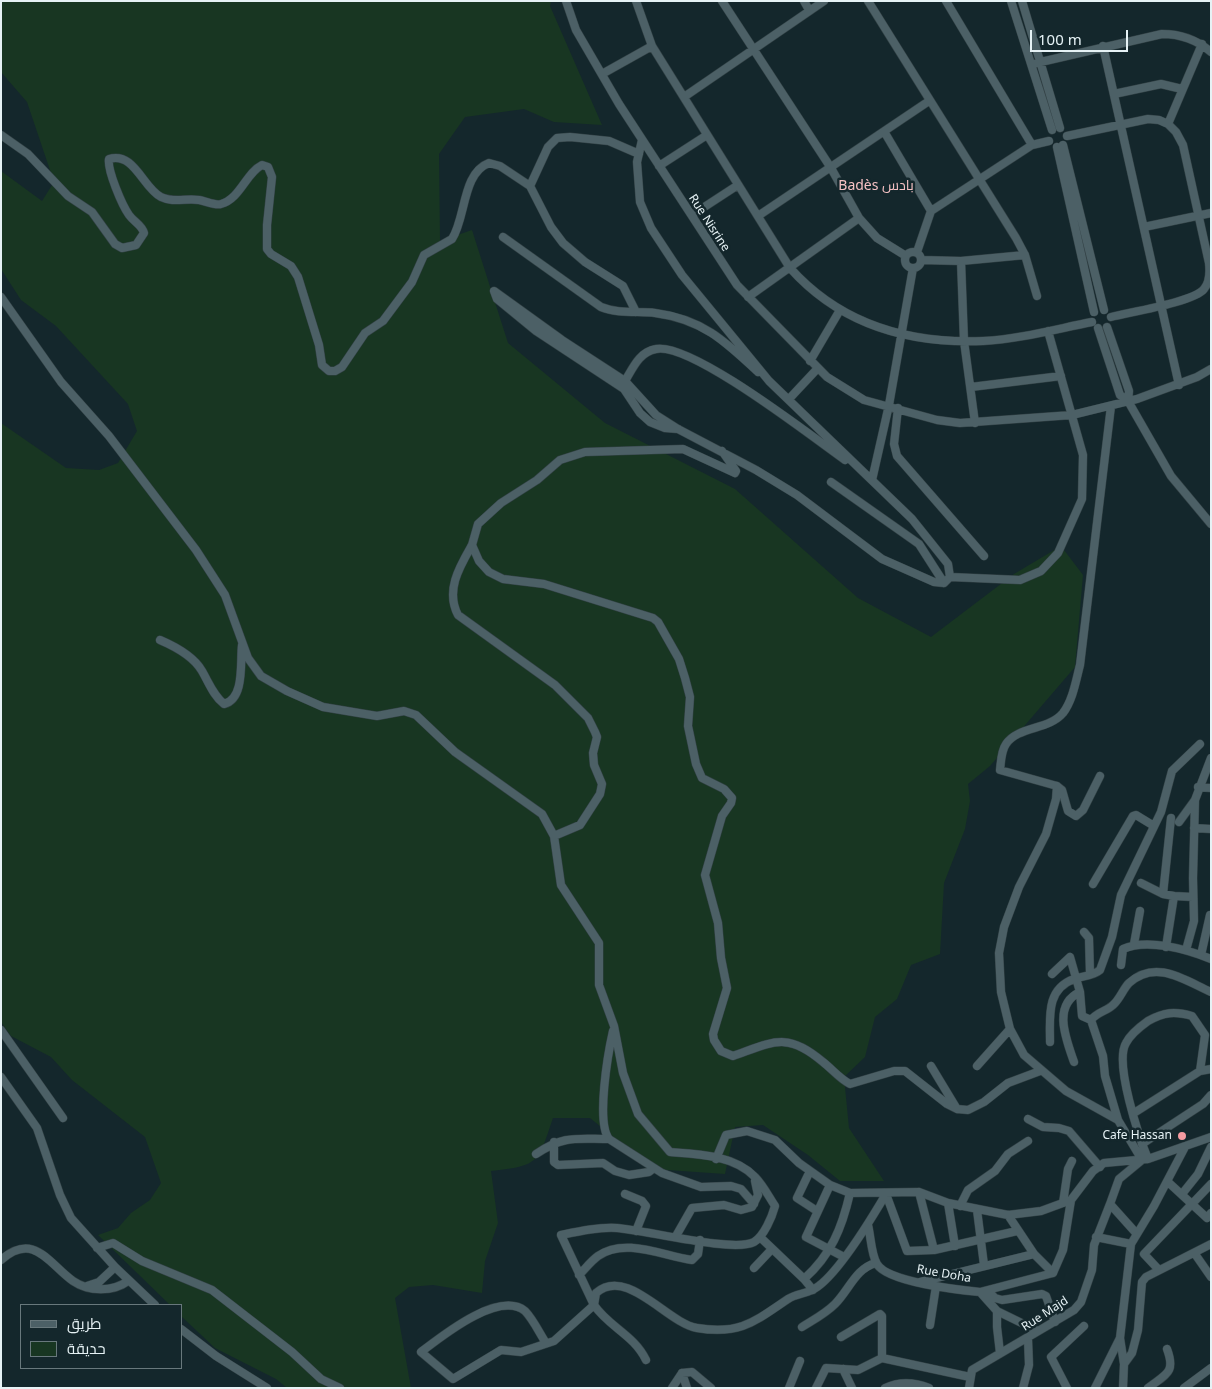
<!DOCTYPE html>
<meta charset="utf-8">
<style>
body{margin:0}
#map{position:relative;width:1212px;height:1389px;overflow:hidden;background:#14272c;font-family:"Noto Sans",Cairo,sans-serif}
canvas{display:block}
.frame{position:absolute;inset:0;border:2px solid #e6f2f5;pointer-events:none}
.legend{position:absolute;left:20px;top:1304px;width:162px;height:65px;box-sizing:border-box;background:#14272c;border:1px solid #68787c;margin:0;padding:6px 9px;list-style:none;font-size:15px;color:#e6f2f5}
.legend li{display:flex;align-items:center;gap:10px;height:25px}
.legend b{width:25px;border:1px solid #68787c}
.scale{position:absolute;left:1030px;top:30px;width:98px;height:22px;box-sizing:border-box;border:2px solid #e6f2f5;border-top:0;padding-left:6px;font-size:15px;line-height:18px;white-space:nowrap;color:#e6f2f5;-webkit-text-stroke:4px #14272c;paint-order:stroke}
</style>
<div id="map">
<canvas width="1212" height="1389"></canvas>
<div class="frame"></div>
<ul class="legend">
<li><b style="height:6px;background:#4c6066"></b>طريق</li>
<li><b style="height:14px;background:#183622"></b>حديقة</li>
</ul>
<div class="scale">100 m</div>
</div>
<script>
const c = document.querySelector('canvas').getContext('2d');
c.lineJoin = 'round';
function fill(path, color) {
  c.fillStyle = color;
  c.fill(path, 'evenodd');
}
function trace(path, color, width, dash) {
  c.strokeStyle = color;
  c.lineWidth = width;
  c.lineCap = dash ? 'butt' : 'round';
  c.setLineDash(dash || []);
  c.stroke(path);
}
function label(font, color, halo, rows, align = 'center') {
  c.font = font + ' "Noto Sans",Cairo,sans-serif';
  c.lineWidth = 5;
  c.setLineDash([]);
  c.textBaseline = 'middle';
  c.strokeStyle = halo;
  c.fillStyle = color;
  for (const [text, x, y, turn = 0] of rows) {
    c.save();
    c.translate(x, y);
    c.rotate((+turn || 0) * Math.PI / 180);
    c.textAlign = isNaN(turn) ? turn : align;
    if (halo) c.strokeText(text, 0, 0);
    c.fillText(text, 0, 0);
    c.restore();
  }
}
const green = new Path2D(`
 M1,1H551L550,6L602,125L554,122L524,109L465,117L439,154L440,241L472,230L508,343L605,423L735,489L858,598L931,637L1014,574L1061,546L1083,575L1075,667L990,766L968,784L970,801L965,829L944,883L940,954L911,965L897,999L875,1017L865,1057L844,1077L849,1128L884,1181H840L808,1155L763,1125L735,1127L725,1174L653,1169L590,1118H553C538,1162 540,1166 491,1171L498,1223L485,1261L482,1293L433,1285L409,1287L395,1298L411,1388H287L276,1379L215,1348L181,1316V1305H170L98,1235L118,1228L131,1213L150,1200L161,1183L145,1137L72,1080L51,1057L11,1036L1,1022V423L66,468L99,470L118,463L137,431L128,404L56,326L21,300L1,269V171L42,201L54,182L27,102L1,72Z`);
const minor = new Path2D(`
 M566,1L576,30L619,104L737,285L827,377L864,400L937,420L960,423L1072,415L1137,399L1197,377L1211,369
 M636,1L652,46L790,268C841,325 908,344 983,341C1020,339 1056,329 1092,322
 M722,1L831,168L859,218L877,238L906,256
 M804,1L809,10
 M868,1L1016,238L1025,255L1037,296
 M946,1L1032,145
 M1011,1L1052,130
 M1022,1L1060,128
 M1103,46L1179,385
 M1032,64L1162,34C1181,34 1196,39 1211,52
 M602,74L652,46
 M1114,94L1161,84L1182,89
 M684,97L824,1
 M885,133L931,211
 M1,135L28,154L68,196L92,212L115,244L122,248L136,245L144,233C142,225 134,222 129,215C122,205 107,170 109,159C134,151 143,188 161,197C173,203 186,198 199,200C206,201 215,206 221,204C240,199 246,173 262,165L268,167L272,177L267,225V249L271,254L291,266L298,277L319,345L322,365L329,371H335L342,367L365,333L383,321L412,282L424,255L452,239C466,218 462,173 489,163L500,166L530,186L551,227L563,243L585,262L623,286L636,312
 M1067,136L1148,119L1159,120L1168,124L1202,44
 M642,140L637,162L640,202L651,228L682,275L769,381L912,519L948,564L950,577
 M1063,145L1104,310
 M1057,147L1094,312
 M659,166L707,135
 M530,186L548,147L557,138L570,137L609,141L639,154
 M692,215L738,185
 M758,216L929,101
 M1144,227L1211,213
 M503,237L601,307C618,314 638,311 655,313C702,319 725,341 758,372
 M917,252L931,211L1032,145L1049,141
 M905 260a8 8 0 1 1 16 0a8 8 0 1 1-16 0Z
 M921,260L961,261L1025,255
 M961,261L964,341L975,423
 M1,297L61,382L109,436L196,550L225,595L248,658L261,676L287,691L323,707L377,716L404,711L416,715L455,752L542,814L554,836L561,885L599,943V985L614,1026L623,1073L638,1114L670,1152C698,1154 734,1155 755,1177C763,1185 769,1197 775,1206C772,1217 764,1236 754,1242C734,1253 645,1230 617,1228C598,1227 580,1231 561,1235L594,1305C609,1327 634,1335 646,1360
 M748,297L859,218
 M1111,317C1130,312 1194,302 1204,289C1210,282 1210,272 1209,263L1183,145L1176,132L1168,124
 M1107,327L1129,391L1128,401
 M1098,328L1120,395L1128,401L1171,476L1211,524
 M810,361L840,310
 M625,381C633,368 639,352 656,349C691,342 811,436 845,460
 M971,387L1061,376
 M789,399L818,368
 M1111,406L1080,665C1076,680 1073,700 1063,713C1049,730 1018,726 1006,744C1001,751 1001,762 1000,770L1057,786L1056,799L1046,834L1019,887L1004,927L999,953L1001,992L1010,1029L1024,1055L1066,1091L1118,1120L1142,1160
 M898,408L894,444L897,456L984,556
 M678,429L665,428L650,422L640,413L624,389L536,331L497,299L494,291L562,340L625,381L656,415L678,429L756,470L797,495L882,559L934,582L944,583L950,577L1020,580L1041,571L1058,553L1082,499L1083,455L1048,331
 M722,451L736,471L735,473L683,449L585,452L560,460L537,480L501,503L478,524L472,545L479,561L489,572L503,579L544,584L653,618L658,622L679,659L685,678L690,697L688,726L696,764L702,778L724,789L732,798L731,803L722,816L705,875L718,923L721,958L727,988L713,1034L714,1040L721,1051L733,1056C773,1042 787,1031 823,1062C832,1069 840,1079 850,1084L894,1071H905L947,1104L957,1109L968,1110L984,1102L1008,1083L1040,1071
 M872,480L889,405L913,268
 M831,482L919,544L944,583
 M472,545C460,566 445,590 458,615L555,685L588,718L595,732L597,737L593,753L594,765L602,784L600,794L580,825L554,836
 M160,640C174,646 194,657 202,671C209,683 213,695 224,704C245,699 240,662 242,645
 M1057,786L1062,790L1068,811L1076,816L1083,810L1100,776
 M1198,787L1211,788
 M1179,822L1195,800L1211,758
 M1194,828L1211,829
 M1141,883L1163,894
 M1093,884L1133,816L1136,815L1154,826
 M1174,896L1193,897
 M1084,932L1089,938L1090,974
 M1134,944L1140,911
 M1166,947L1174,896L1163,894L1171,818
 M1186,950L1194,921L1193,878L1195,800
 M1201,955L1210,915
 M1121,965L1123,949C1147,938 1186,949 1211,959
 M1052,974L1070,957L1080,992L1082,1016L1091,1020
 M1,1030L63,1118
 M613,1031C608,1053 596,1122 609,1139L662,1173L701,1187L731,1186L741,1189L754,1204
 M1050,1042C1050,1017 1046,989 1074,979C1083,976 1093,976 1100,970L1112,937L1121,895L1161,812L1172,771L1200,744
 M1074,1062C1066,1039 1052,1005 1080,992
 M931,1066L957,1109
 M977,1066L1010,1029
 M1,1077L37,1128L60,1195L71,1218L115,1267L155,1305
 M1134,1113L1200,1071L1211,1069
 M1028,1119L1043,1127L1059,1128L1069,1131L1100,1167
 M1118,1120L1105,1076L1103,1056L1091,1020C1097,1012 1107,1011 1113,1005C1120,999 1123,989 1129,983C1156,959 1184,980 1211,992
 M554,1142V1162L558,1165L603,1163L615,1171L629,1175L649,1172L654,1168
 M1142,1144L1203,1104L1211,1095
 M536,1154C564,1135 576,1139 609,1139
 M716,1159L726,1135L747,1131L775,1140L799,1163L830,1185L850,1193L919,1192L948,1203L1008,1215L1041,1211L1071,1200L1093,1171L1104,1163L1148,1159L1211,1137
 M1148,1159C1139,1137 1114,1063 1126,1043C1130,1035 1141,1026 1148,1021C1164,1012 1175,1011 1192,1016L1205,1035L1200,1071
 M810,1171L797,1198L817,1211
 M1168,1182L1207,1218L1211,1213
 M830,1185L806,1237L844,1257
 M919,1192L934,1250
 M625,1194L642,1201L646,1206L636,1231
 M886,1194L907,1251L934,1250L1017,1231
 M1182,1194L1198,1174L1211,1147
 M948,1203L955,1246
 M1063,1203L1068,1169L1072,1161
 M960,1206L968,1190L995,1171L1008,1154L1028,1141
 M977,1210L984,1265
 M1008,1215L1034,1254L1053,1273
 M868,1225C871,1237 871,1254 877,1264C887,1282 959,1290 980,1292L997,1311L1038,1331
 M1136,1233L1110,1204L1119,1179L1142,1160
 M676,1236L692,1208L724,1205L741,1210L752,1207L758,1195L755,1181
 M760,1237L804,1279L813,1290
 M1096,1237L1131,1244
 M97,1248L113,1243L142,1261L212,1290L292,1352L321,1379L340,1388
 M1195,1254L1211,1277
 M1,1260C34,1231 49,1264 73,1281C89,1292 113,1292 128,1281
 M754,1268L772,1249
 M1159,1270L1144,1254L1211,1184
 M579,1275C585,1269 591,1261 598,1256C625,1237 663,1256 692,1260L698,1254L700,1240
 M804,1279C831,1255 842,1228 850,1193
 M920,1282L1034,1254
 M87,1286L99,1282L115,1267
 M988,1291L995,1298L1002,1300L1042,1294L1046,1296L1055,1322
 M980,1292L1053,1273L1063,1250L1071,1200
 M997,1311V1327L1000,1353
 M930,1325L936,1286
 M802,1327C813,1320 825,1314 835,1304C849,1290 856,1268 876,1263
 M181,1329L216,1356L267,1388
 M841,1337L880,1314L882,1316V1358
 M546,1343C540,1334 533,1319 525,1311C499,1290 442,1336 421,1352L453,1379L501,1350L521,1352L554,1341L594,1305L596,1293C627,1266 667,1323 697,1328C740,1335 754,1322 788,1299C796,1294 804,1294 812,1290C835,1280 873,1216 886,1194
 M1124,1364L1120,1338L1131,1244L1154,1206L1185,1147
 M843,1369L852,1388
 M682,1373L692,1372L711,1388
 M682,1373L687,1388
 M672,1388L682,1373
 M789,1388L800,1361
 M816,1388L826,1368L858,1370L882,1358L970,1377
 M885,1388C900,1381 914,1382 929,1388
 M969,1388L972,1370L1074,1310L1081,1302L1092,1270L1094,1245L1110,1204
 M1023,1388L1029,1365L1028,1339
 M1067,1388L1051,1357L1084,1326
 M1095,1388L1120,1338
 M1123,1388L1124,1364L1132,1353L1138,1330L1142,1282L1146,1277L1211,1244
 M1148,1388C1166,1374 1176,1373 1167,1349
 M1184,1388L1211,1368`);
const markers = [
 [1182,1136,5,"#f49aa0"]
];
const streetNames = [
 ["Rue Nisrine",709,223,57],
 ["Rue Doha",944,1274,10],
 ["Rue Majd",1045,1314,-33]
];
const poiNames = [
 ["Cafe Hassan",1172,1136]
];
const neighbourhoodNames = [
 ["Badès بادس",876,186]
];
fill(green, '#183622');
trace(minor, '#334246', 9);
trace(minor, '#4c6066', 8);
for (const [x, y, r, color] of markers) {
  const dot = new Path2D();
  dot.arc(x, y, r, 0, 2 * Math.PI);
  c.fillStyle = color;
  c.fill(dot);
  trace(dot, '#14272c', 2);
}
label('12px', '#e6f2f5', '#14272c', streetNames);
label('12px', '#e6f2f5', '#14272c', poiNames, 'right');
label('14px', '#f5c1c3', '#14272c', neighbourhoodNames);
</script>
